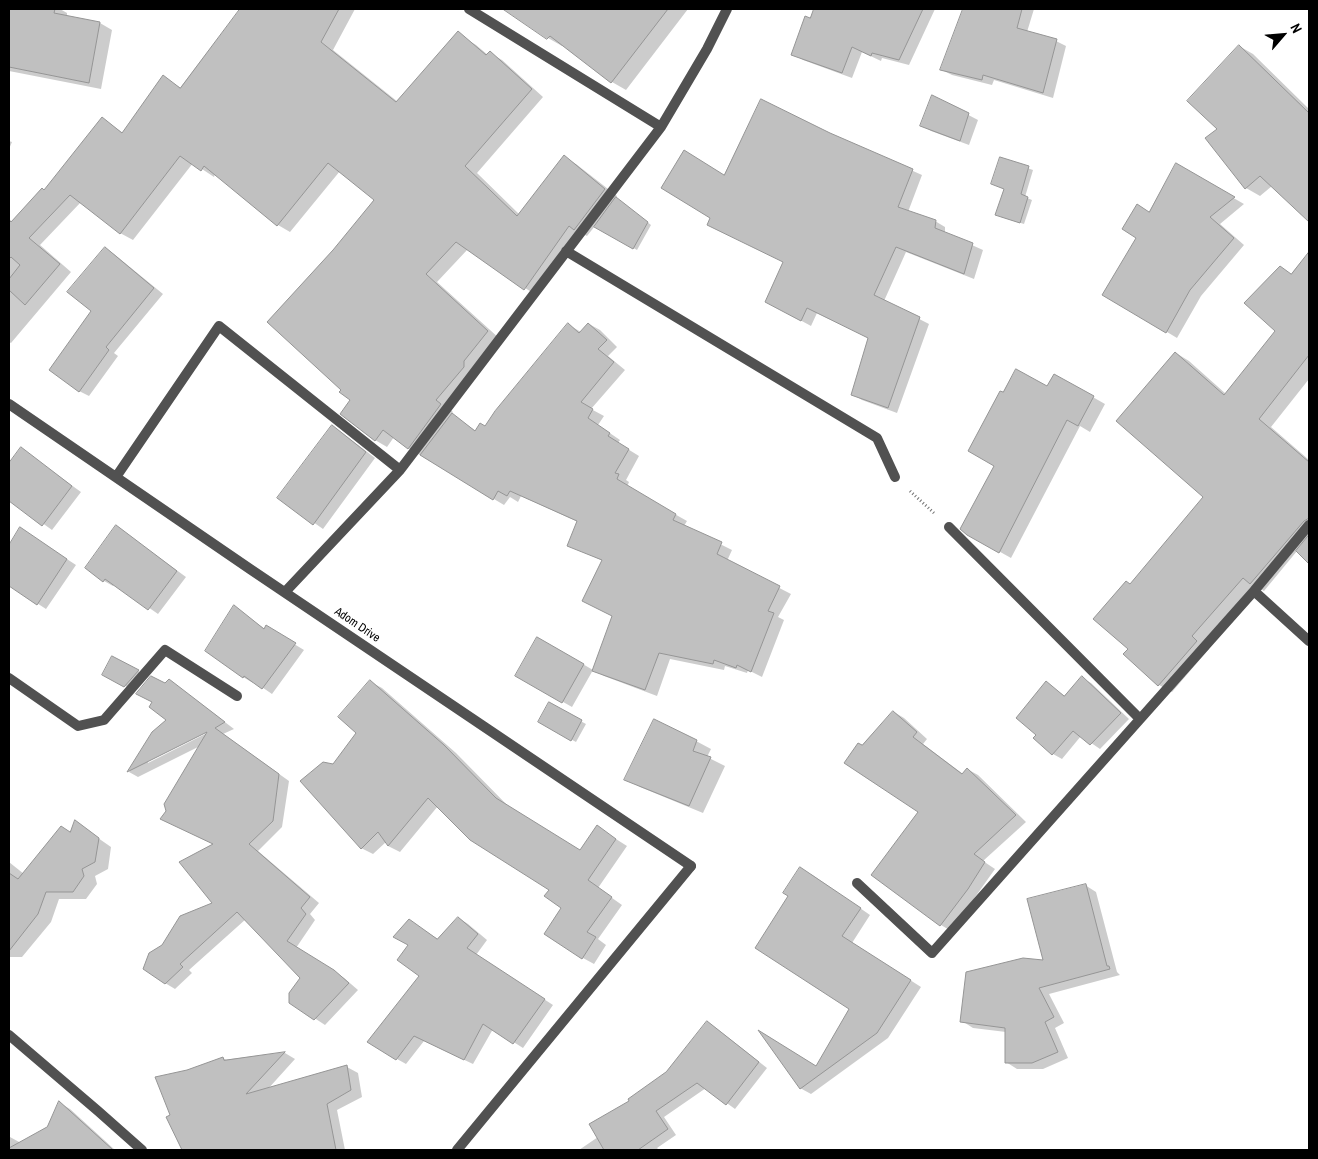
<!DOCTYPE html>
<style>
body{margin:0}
#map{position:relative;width:1318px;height:1159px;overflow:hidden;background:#fff;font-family:"Archivo Narrow",sans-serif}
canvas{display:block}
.frame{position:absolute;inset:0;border:10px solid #000;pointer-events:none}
.north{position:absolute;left:1258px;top:10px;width:50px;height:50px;-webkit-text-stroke:4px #fff;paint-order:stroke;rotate:63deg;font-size:14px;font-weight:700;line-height:20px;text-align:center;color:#000}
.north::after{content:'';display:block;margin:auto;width:18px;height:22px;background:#000;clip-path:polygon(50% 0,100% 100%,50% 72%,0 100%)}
</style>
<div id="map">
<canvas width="1318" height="1159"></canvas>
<div class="frame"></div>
<div class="north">N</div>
</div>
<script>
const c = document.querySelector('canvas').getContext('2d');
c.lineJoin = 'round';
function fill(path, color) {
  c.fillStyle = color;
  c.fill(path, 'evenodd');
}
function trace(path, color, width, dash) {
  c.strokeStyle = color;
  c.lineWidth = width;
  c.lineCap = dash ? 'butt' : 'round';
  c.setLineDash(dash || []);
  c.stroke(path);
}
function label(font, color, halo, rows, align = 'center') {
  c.font = font + ' "Archivo Narrow",sans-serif';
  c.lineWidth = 5;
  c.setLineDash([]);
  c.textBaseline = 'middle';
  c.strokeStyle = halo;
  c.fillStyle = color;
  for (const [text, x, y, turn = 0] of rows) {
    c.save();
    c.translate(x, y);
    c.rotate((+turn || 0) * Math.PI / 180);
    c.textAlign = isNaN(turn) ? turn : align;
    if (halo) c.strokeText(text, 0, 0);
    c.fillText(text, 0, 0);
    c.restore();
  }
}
const shadow = new Path2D(`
 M9,9H60L67,13V17L100,23L112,30L101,89L9,71Z
 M241,9H355L333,50L398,102L463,37L476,45L488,55L490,53L502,60L543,97L477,173L520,215L564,157L576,164L617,196L616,198L651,225L637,250L595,226L587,236L581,233L537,296L468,249L437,282L500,339L447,407L453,412L451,414L476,431L486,427L569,325L581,332L589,324L600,330L617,347L608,356L625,370L591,409L604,416L598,425L620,440L618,443L639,456L626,480L629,482L627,487L687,521L684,526L732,550L727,561L791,594L778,617L784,620L762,677L748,670L747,673L725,666L724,670L670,659L657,696L604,676L593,670L613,616L603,561L569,545L578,522L521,496L518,502L510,497L504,505L408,448L394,437L387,447L375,440L352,400L342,390L334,251L375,199L340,171L290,232L278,225L215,174L214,177L193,163L133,240L120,233L81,202L40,245L71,272L11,343L9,342V219L13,222L45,191L102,118L123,133L163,77L181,88Z
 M505,9H688L626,90L612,82L563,45L562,46L548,38Z
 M815,9H935L909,65L882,58L881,61L862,52L852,78L803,60L793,54Z
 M964,9H1034L1027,32L1056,41L1066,46L1053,98L994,80L992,85L952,75L942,70Z
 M1239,46L1253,54L1309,109V220L1272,186L1260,196L1246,188L1219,129Z
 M932,96L978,120L969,145L931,131L922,126Z
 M830,134L922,175L908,212L935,221L945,227V233L983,250L974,279L906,252L884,301L929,324L897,413L862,400L852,394L869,338L817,313L811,326L776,307L784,262L725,176Z
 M9,141L12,142L9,149Z
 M1001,159L1033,170L1025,197L1032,200L1024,224L1001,217L1005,189L993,184Z
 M1176,165L1244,204L1220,224L1244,245L1201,296L1177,338L1104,294L1138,237Z
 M105,249L114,254L163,294L114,353L118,356L89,396L79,391L92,311Z
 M1300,325L1309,335V379L1271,427L1309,460V562L1297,551L1264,591L1255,586L1204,644L1209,649L1172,692L1159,685L1124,654L1129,649L1130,585L1205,497L1176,353L1189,361L1226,394Z
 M1054,375L1105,404L1090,432L1080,426L1011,558L968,534Z
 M332,426L341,432L375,458L323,529L279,498Z
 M21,449L81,492L52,530L9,499V465Z
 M117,527L186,577L158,614L115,584L113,586L104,581L87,568Z
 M21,529L76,565L46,609L9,585V547Z
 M234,607L265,629L266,627L304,650L272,694L253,681V683L243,677L207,651Z
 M538,638L593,670L572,707L517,676Z
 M112,658L142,673L129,688L104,675Z
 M1082,678L1091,683L1129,719L1100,749L1081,736L1062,759L1053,754L1038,735L1046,683L1065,696Z
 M169,681L179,687L234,729L223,734L289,781L282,827L258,851L319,903L310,914L315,920L296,948L344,978L358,990L325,1025L290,1002L302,978L246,919L189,970L192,973L175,989L165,983L163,946L214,904L215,845L162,819L200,746L138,777L129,772L153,733L168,720L166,685ZM212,728L213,730L148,763V760Z
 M371,682L382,688L456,753L508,806L580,851L597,827L627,846L598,888L622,905L598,939L606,945L594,964L583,958L563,908L550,889L438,806L400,852L388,846L386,842L373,854L361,848L334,765L358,733Z
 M549,704L586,724L576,742L539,722Z
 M894,712L904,718L927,739L923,744L963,774L967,769L978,775L1026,822L983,861L995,869L951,931L941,925L920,811Z
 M696,741L711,749L707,757L725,766L703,813L640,787L626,779Z
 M75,822L111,847L108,869L95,876L97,884L86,899H59L51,922L22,957H9V862L24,874L71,833Z
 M811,874L870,915L852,943L921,987L888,1038L811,1094L800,1088L816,1067L851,1009Z
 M1085,885L1096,892L1117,972L1120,975L1049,994L1064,1023L1055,1028L1068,1058L1043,1069H1017L1006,1062V1032L973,1028L962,1021L1045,961Z
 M459,918L468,924L487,940L476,955L553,1005L523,1048L493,1029L473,1064L424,1041L406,1064L397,1059L421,976L409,945L410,921L438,939Z
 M708,1023L716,1028L767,1068L735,1109L706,1088L664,1117L676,1135L657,1148L659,1150H579L598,1137L631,1101L667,1073Z
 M285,1053L295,1059L267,1090L347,1067L358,1073L362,1097L337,1110L345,1150H214L210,1140L172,1115L188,1071L223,1058L228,1061Z
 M60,1103L70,1109L115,1150H9L10,1137L21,1143L47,1128Z`);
const building = new Path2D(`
 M9,9H55L54,13L100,22L89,83L9,67Z
 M240,9H339L321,42L396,102L458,31L486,55L490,51L532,89L465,166L517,216L564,155L605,189L574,230L569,226L524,290L456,242L426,274L488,331L464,361V367L436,400L441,404L408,449L383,430L375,441L340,414L350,400L339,392L341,390L267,322L333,250L374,200L328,163L277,226L204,166L201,171L180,156L120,234L70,195L29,238L60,264L25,305L9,290V279L20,265L11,257L9,259V220L11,222L42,188L44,190L102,117L122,133L163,75L180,88Z
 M503,9H668L611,83L550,36L547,39Z
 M814,9H923L899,60L872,53L871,56L852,47L842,73L791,55L805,16L810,18Z
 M963,9H1022L1017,28L1057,39L1043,93L983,75L982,80L940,70Z
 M1239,45L1309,113V222L1260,176L1245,189L1205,138L1217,129L1187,101Z
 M932,95L969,113L960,141L920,126Z
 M761,99L830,133L913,169L898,207L936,220L935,228L973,243L964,274L896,247L874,295L920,317L888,408L851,395L868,338L807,308L801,321L765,302L783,262L707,225L710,218L661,188L684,150L724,175Z
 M1000,157L1029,166L1021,194L1028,197L1020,223L995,215L1004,189L991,184Z
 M1176,163L1235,197L1210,217L1234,238L1190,290L1166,333L1102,295L1136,238L1122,229L1137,204L1149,212Z
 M616,197L648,222L633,249L594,227Z
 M105,247L154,288L106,347L109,350L79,392L49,370L91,311L67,292Z
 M1309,252V355L1259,419L1309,462V518L1304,521L1250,584L1243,578L1192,636L1197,641L1158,686L1123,654L1128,649L1093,619L1126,581L1130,584L1203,497L1116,421L1175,352L1224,395L1275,331L1244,303L1280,266L1291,274Z
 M568,323L579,333L588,323L607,340L598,349L614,362L581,402L593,409L588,418L610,433L608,436L629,449L615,473L619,474L617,479L676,514L673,520L722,542L717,554L780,586L768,611L774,613L751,672L737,665L736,668L714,660L713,664L659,653L645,690L592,671L612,616L582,601L602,560L567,546L577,521L510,491L507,496L498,491L493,500L420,455L452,413L475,431L480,423L485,426L495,411Z
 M1016,369L1047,386L1054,374L1094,396L1078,426L1067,420L999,553L967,535L960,529L994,466L968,451L1000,391L1003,392Z
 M332,425L366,452L313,525L277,498Z
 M21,447L72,486L42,526L9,501V463Z
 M116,525L177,571L148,610L105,579L103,582L85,568Z
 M20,527L67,559L37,605L9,586V545Z
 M1309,535V564L1296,551Z
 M234,605L264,629L266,625L296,643L262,689L244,676L243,678L205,651Z
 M537,637L584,664L562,703L515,676Z
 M112,656L139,670L124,687L102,675Z
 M151,676L165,683L169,679L225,722L215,728L279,774L273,821L249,844L310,897L301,908L306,914L287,941L334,970L349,983L314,1020L289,1003V993L300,978L237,912L180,964L183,967L165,984L143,969L149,953L162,945L180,916L212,903L179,862L213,844L160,819L166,811L164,804L207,732L127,772L152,732L166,720L149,707L152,702L136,694Z
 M1082,676L1121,713L1090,745L1073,731L1052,755L1033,738L1036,735L1016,718L1046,681L1064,696Z
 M370,680L444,745L496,798L580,850L597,825L616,839L588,880L612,897L587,932L596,937L582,959L544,934L561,908L544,896L549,890L470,840L428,798L388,846L378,832L361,849L300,781L323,762L333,764L356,733L338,717Z
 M549,702L582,720L571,741L538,722Z
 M893,711L917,732L913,737L962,774L967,768L1016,815L974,854L985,862L968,889L940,926L871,875L918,812L844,763L858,743L862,745Z
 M654,719L697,740L693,751L711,757L689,806L624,780Z
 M75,820L99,838L95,862L82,869L84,876L73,892H46L38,914L9,951V873L18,879L61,826L70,832Z
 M800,867L861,908L842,936L911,980L877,1033L800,1089L758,1030L816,1066L849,1009L755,948L788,896L783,893Z
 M1086,884L1107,966H1109L1110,969L1039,988L1054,1017L1045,1022L1058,1052L1032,1063H1005V1028L960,1022L966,972L1023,958L1043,960L1027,899Z
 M458,917L478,934L467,948L545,999L513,1044L483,1024L464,1060L414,1036L396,1060L367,1042L419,976L397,960L408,945L393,937L409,919L437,939Z
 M707,1021L759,1062L726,1105L697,1083L656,1111L668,1129L638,1150H604L589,1124L629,1101L628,1099L666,1072Z
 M285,1052L246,1094L347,1065L351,1090L327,1104L336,1150H182L166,1117L170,1115L155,1077L187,1070L223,1057L224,1060Z
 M59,1101L113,1150H9V1148L47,1127Z`);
const path = new Path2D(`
 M910,491L935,514`);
const lane = new Path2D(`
 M457,1150L691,866`);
const street = new Path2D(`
 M469,9L661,127
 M566,251L877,438L895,477
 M9,404L250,569L691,866
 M116,477L219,326L400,470
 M949,527L1139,718
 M1254,591L1309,641
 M285,592L400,470L661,127L707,49L727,9
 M9,678L78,726L104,720L165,650L237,696
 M857,883L932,953L1254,591L1309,525
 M9,1035L98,1111L142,1150`);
const streetNames = [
 ["Adom Drive",357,625,34]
];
fill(shadow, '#0003');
fill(building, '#c0c0c0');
trace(building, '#959595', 1);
trace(path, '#737373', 3, [1, 2.5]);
trace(lane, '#515151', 10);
trace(street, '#515151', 10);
label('12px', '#000', '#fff', streetNames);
</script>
